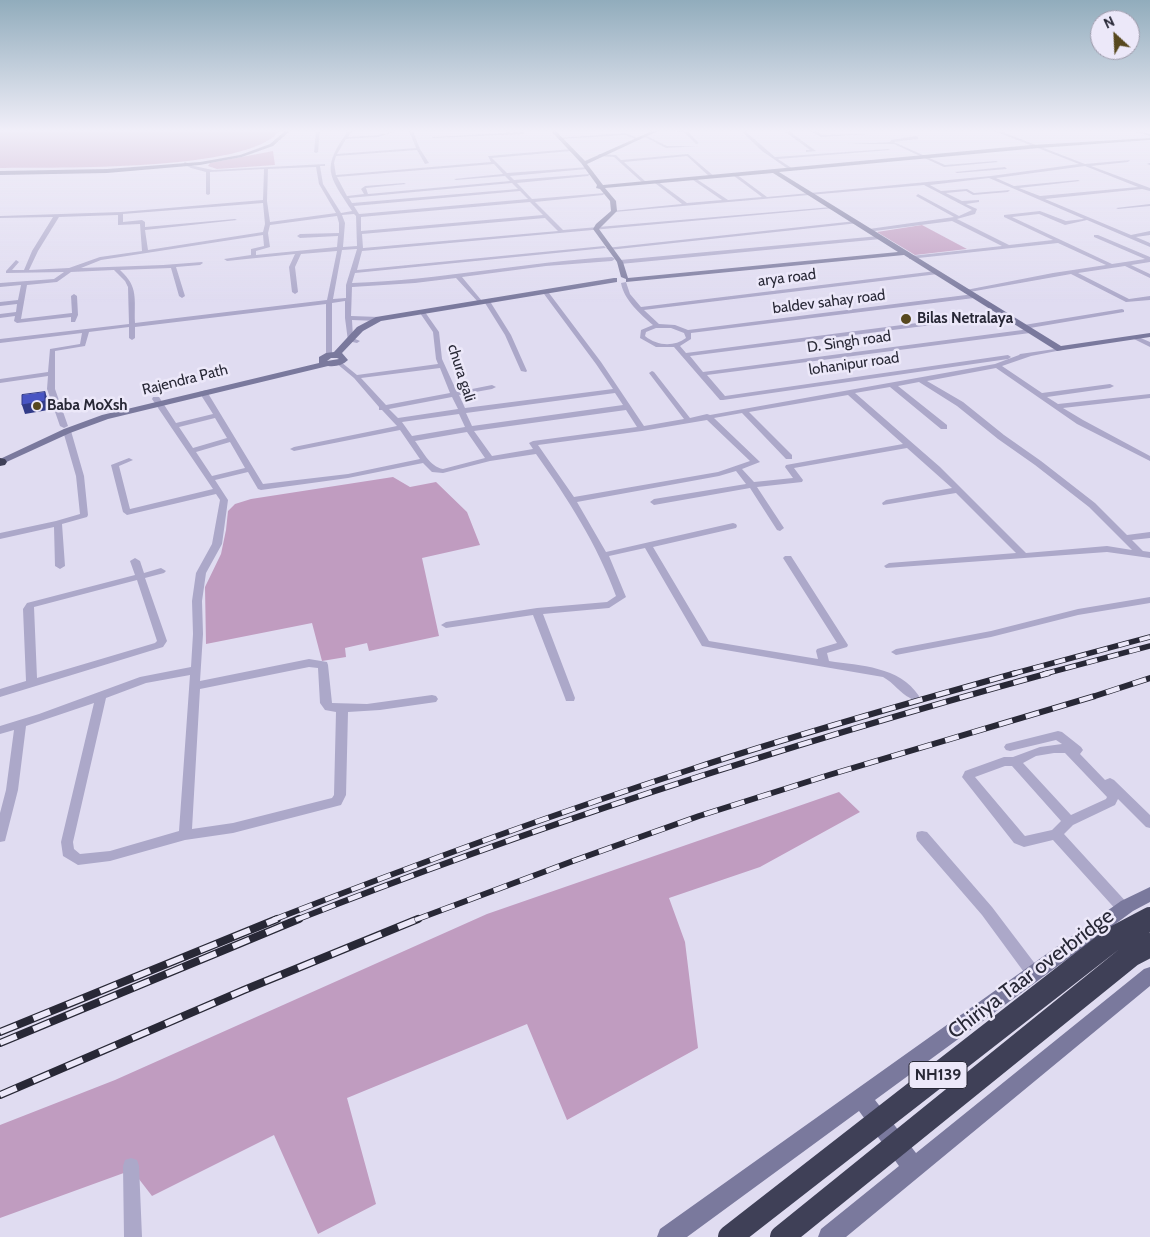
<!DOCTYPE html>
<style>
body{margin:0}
#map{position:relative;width:1150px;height:1237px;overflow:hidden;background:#e0dcf1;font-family:Cabin,sans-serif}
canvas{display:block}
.north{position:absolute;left:1090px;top:10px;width:50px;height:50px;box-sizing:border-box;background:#ece8f9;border:1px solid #9e9bab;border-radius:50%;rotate:335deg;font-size:14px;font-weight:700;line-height:20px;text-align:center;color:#282836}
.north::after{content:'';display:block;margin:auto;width:18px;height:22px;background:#57481e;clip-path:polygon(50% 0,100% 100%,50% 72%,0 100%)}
</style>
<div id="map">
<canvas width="1150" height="1237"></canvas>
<div class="north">N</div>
</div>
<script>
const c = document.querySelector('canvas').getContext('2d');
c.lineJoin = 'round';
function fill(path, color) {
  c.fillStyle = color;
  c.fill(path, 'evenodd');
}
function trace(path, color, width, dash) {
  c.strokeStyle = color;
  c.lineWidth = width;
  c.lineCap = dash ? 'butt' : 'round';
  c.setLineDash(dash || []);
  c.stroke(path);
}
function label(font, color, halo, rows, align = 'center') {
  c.font = font + ' Cabin,sans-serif';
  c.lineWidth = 5;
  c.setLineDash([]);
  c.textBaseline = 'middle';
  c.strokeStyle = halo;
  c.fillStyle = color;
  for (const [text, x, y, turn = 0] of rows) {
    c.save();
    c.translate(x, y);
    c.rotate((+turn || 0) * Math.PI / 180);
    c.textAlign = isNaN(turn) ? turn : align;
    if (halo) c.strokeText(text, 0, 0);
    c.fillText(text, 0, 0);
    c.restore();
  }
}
const green = new Path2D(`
 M0,131H279C250,172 53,167 0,168Z
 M273,151L275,165L217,169L208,166L210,163Z
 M922,225L967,249L915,255L877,232Z
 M393,477L410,487L436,482L467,512L480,545L422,558L439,636L369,651L367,643L345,648L346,657L322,661L312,623L206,644L205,587L221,554L226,530L228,511L235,504L251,499Z
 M839,792L860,812L760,867L669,898L685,942L698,1048L567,1120L527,1024L347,1098L376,1204L318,1234L274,1135L152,1196L132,1170L0,1218V1125L115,1080L487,914Z`);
const street = new Path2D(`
 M316,131H320L318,152L316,153L314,152Z
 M348,131H352L348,137L378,135L397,131L378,137L346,139L337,154L416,148L409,131H413L420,149L429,163L425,164L417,150L336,156L334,163L336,175L491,162L488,156L572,149L571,151L492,158L507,173L589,167L587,169L510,176L514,180L590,174L588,176L517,183L532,199L605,193L603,195L535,202L563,230L832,207L834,208L362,251L357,270L604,246L606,248L856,221L859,223L609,250L606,248L355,273L352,283C440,280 525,262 612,257L615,259L612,261L546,266L462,277L482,301L479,303L456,278L415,283L352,287L351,316L379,317L382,319L379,321L352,320L353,338L360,341L357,343L348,341L345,318V301L332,303V355L329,357L326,355V304L135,327V338L132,340L129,338V327L89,332L85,346L55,351V389L68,426L64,428L60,426L47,389L48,376L0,383V379L48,372L50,349L80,344L82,333L0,343V339L129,324L128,287L125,281L114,270L71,272L57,282L27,285L21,319L72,313L71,296L74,294L77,296L78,315L75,322H71V317L17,323L14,321L15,316L0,318V314L16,312L17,304L0,306V302L18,300L21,285L0,287V283L54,279L64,272L6,273V271L16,260L19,262L12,270H24L32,251L53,217L0,218V216L121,212L263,200L264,169L210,172V194L208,195L206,194V172L191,168L183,164L185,162L194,166L213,170L325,164V166H320L323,184L341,213L352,211C328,174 321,169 348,131ZM494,164L503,174L454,179L456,180L505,176L510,181L368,194L366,188L406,184L404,183L365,186L361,189L364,194L347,196L337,177ZM316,167L319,184L336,213L270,222L267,201L268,169ZM512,183L518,189L352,203L349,198ZM520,191L528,199L359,214L354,206ZM530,202L543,215L361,231V217ZM263,203L265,224L263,232L148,250L145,230L237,220L235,219L145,227V222L142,220L123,222V214ZM354,214L356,216L357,246L343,247L345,223L342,215ZM118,215V225L140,224L142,251L100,257L69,268L29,270L38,251L59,217ZM337,216L339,223V233L300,234L297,236L300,238L338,236L337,247L256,255V251L270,247L268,233L270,225ZM545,218L558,231L363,248L362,234ZM263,235L264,246L251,249V255L224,259L227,261L295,254L289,267L292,292L295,294L298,292L295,267L301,254L337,251L327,300L135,323C134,299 139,287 120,270L171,268L179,296L182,298L185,296L176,267L200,265L203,263L202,262L163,265L81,268L101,260ZM357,249L346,285V298L333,299L342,250Z
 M668,131H687L699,143L696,144L684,132Z
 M741,131H745L775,157L888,149L890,150L778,159L793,169L791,171L762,151Z
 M784,131H789L816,151L806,152V150H810Z
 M810,131H815L822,135L870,134L821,137Z
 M994,131H1000L1085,164L1130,160L1128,162L1091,166L1150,188V191L1142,189L1045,199L1131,235L1150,231V235L1136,237L1150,243V247L1087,220L1065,225L1039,214L1012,217L1112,264L1145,259L1094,237V235H1098L1150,257V262L1131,265L1150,274V278L1125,266L1078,273L1129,299L1150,296V300L1126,302L1071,274L964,293V291L966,290L1053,273L1106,265L1058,243L909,259V257L911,256L1002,246L952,221L867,232L869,229L954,217L916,196L918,194L959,216L972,210L924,185L614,212L612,211L682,204L655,183L657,181L687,203L722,200L693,180L695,178L728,200L762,197L734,176L736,174L767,197L991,176L1079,164ZM1085,166L1138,187L1040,196L1019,188L1080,181L1078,180L1014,186L996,178ZM989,178L1084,219L1066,221L1040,211L1004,215V217L1053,240L1009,245L957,219L975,214L977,209L966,204L979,202V200L962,201L946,193L966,191L973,195L1008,192L1010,190L974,193L967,189L941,191L930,185Z
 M1135,131L1150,134V136L1136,132Z
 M523,132L524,134L434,138L432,137Z
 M626,133L640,139L637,140L626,135L560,139L558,138Z
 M645,135L667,146H698L666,148L645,137Z
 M915,136L918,137V139L894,142L945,165L996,161L998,162L944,167L894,144H847L890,142L891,140Z
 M599,154L616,155L621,160L688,154L715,177L711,178L687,156L624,162L646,182L644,184L614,157L598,156Z
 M1149,163H1150V165L1147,164Z
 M1005,167L1007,169L957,173L955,172Z
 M1150,204V206L1118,209L1116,208Z
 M879,236L881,237V239L620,264L617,262L620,260Z
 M936,271L938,272V274L644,310L659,324L675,325L688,330L974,294L977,296L974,298L691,333V339L680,346L686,353L1002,312L1005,314L1002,316L690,356L703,372L1030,329L1033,331L1030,333L707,375L725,396L1008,355L1011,357L1008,359L723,400H720L674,347H656L640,338L641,330L653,325C640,314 624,300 621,283L626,282L630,294L641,307ZM656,328H671L684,333L686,338C674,347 657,346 645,336L646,332Z
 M547,292L549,293L601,362L644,426L684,419L649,373L652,371L654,372L690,418L707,414L710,415L995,364L1019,355L1020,354L1062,348V350L1031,356L1002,366L1042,393L1110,384L1114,386L1110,388L1047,397L1058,404L1150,394V398L1063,408L1083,420L1150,456V461L1077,424L996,368L927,381L963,402L1004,435L1041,461L1095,503L1127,535L1150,532V538L1132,540L1143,551L1150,552V558L1107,552L886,568L884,566L889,563L1016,553L956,493L883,505L882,503L886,500L952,488L907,448L794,468L803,480L802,482L757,487L784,528L780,531L777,530L750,488L654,505L650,502L654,499L746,484L736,471L719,476L577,502L606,552L733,523L736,524L737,526L736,528L653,547L709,641L818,659L816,651L817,649L837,643L783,558L785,556H791L848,645L847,647L827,653L829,661C861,666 899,666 919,696L918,699C914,700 914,701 910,698C900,693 894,683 883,677L702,646L645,548L609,556L626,597L609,608L543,614L575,698L574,701H566L565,698L533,615L446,628L441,625L446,622L537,608L607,602L616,596C597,544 568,499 536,454L490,461L443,473L432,472L423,463L348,478L261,490L258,489L248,472L215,480L228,500L222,544L206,573L202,601L203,634L200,681L309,659L327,662L328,665L332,703L367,704L432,695L436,696L438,699L436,702L380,710L348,712L346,795L341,805L233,833L185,840L110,861L78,865L63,856L61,842L94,703L26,726L18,790L6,837L5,841L0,842V813L6,790L14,730L0,734V726L39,714L140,677L191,667L193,634L192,601L196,573L212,544L220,500L216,494L127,515L123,512L111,465L129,458L133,460L119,466L130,509L213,489L152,399L153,397H159L176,423L213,414L199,392L206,390L263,484L348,474L420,459L400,430L294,451L290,449L294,447L397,426L382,410H379V407L354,378L336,363L341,362L357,375L438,364L436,359L433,332L420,313L423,311L425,312L439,332L442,359L457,392L492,385L496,387L492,389L459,395L465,408L613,389L596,364L544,294ZM440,368L450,393L386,405L361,378ZM919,382L957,406L998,439L1035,465L1089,507L1132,550L1107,546L1026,553L940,467L855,393L890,387L941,429H947V425L898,386ZM615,393L623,405L472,426L466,413ZM848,395L903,444L786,465L785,467L793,478L754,482L742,469L760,462L714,418L742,413L786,459H792V455L749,412ZM452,397L458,409L398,418L389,409ZM626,410L637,427L533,441L529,443L533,449L492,456L474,431ZM459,414L465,427L412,436L402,422ZM215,418L227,438L193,448L179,427ZM707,420L750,461L718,472L574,497L538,445L642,431ZM467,432L485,458L443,469C430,467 422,450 415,441ZM230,442L245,468L212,476L196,452ZM309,667L318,668L320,703L325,710L336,712L334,795L332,798L233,823L192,829L200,689ZM190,675L179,831L110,851L80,854L74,849L73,842L106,698L146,683Z
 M488,301L491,303L511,335L527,371L526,372L521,371L505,335L485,303Z
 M1122,309L1124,310V312L1024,329L1021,327L1024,325Z
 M1132,336H1136L1150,342V347L1132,338Z
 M64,429H70L71,431L84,476L88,515L87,517L62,524L65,566L60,569L55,566L54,527L0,539V533L56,521L80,514L76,476L63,431Z
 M135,558L140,561L144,573L161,568L166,571L164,573L145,578L167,641L163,647L0,697V689L26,681L23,609L27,603L135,575L130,561ZM137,580L157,641L155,643L37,678L34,607Z
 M1150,597V603L1078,615L991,637L896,655L891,652L896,649L991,631L1078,609Z
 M1058,731L1062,732L1081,747L1083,750L1080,754L1105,780L1110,778L1114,780L1150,815V828L1146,827L1118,799L1115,805L1073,825L1064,834L1129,905L1131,909L1129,913L1124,915L1119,913L1053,840L1024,847L1014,843L962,777L965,771L1004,757H1013L1040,747L1062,744L1056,740L1010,751L1006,750L1004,747L1006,744ZM1054,753H1065L1107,797L1106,799L1071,815L1023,763L1036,756ZM1005,766H1012L1061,821L1052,830L1025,836L1024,835L975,777Z
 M922,831L927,832L992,907L1039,969L1041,974L1039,979L1034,981L1029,979L982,915L917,840L916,836L917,832Z
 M131,1158L137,1160L139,1166L142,1237H124L123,1166L125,1160Z`);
const secondary = new Path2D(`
 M285,131H290L273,146L242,157L200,165L107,173L0,175V171L107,169L200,162L240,155L270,144Z
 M551,131H556L585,161L652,131H658L587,164L603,185L1031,145L1150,138V140L1039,148L779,172L1061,346L1150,333V337L1057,351L904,255L626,282V279L621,277L617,262L593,229L596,224L611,211L610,201L600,189L596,188L597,185L581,163ZM773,173L898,252L628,278L623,262L599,229L617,211L616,201L605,188Z
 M614,278H617V282L381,321L363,331L342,353L348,360C343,365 336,367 328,366L108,419L70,433L0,465V459L64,429L102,415L319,363V357L326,353L334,352L357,327L376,317ZM331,358H337L339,359L327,361Z
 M1150,887V902L1133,911L875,1100L916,1153L1144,969L1150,967V986L846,1237H818L821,1229L899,1166L859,1111L687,1237H657L660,1229L1121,901Z`);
const highway = new Path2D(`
 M0,458L5,459L7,462L5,465L0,466Z`);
const railFar2 = new Path2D(`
 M1012,674L1150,637
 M1044,674L1150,646`);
const railFar1 = new Path2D(`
 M273,920C411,866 551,815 692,769C799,734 908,703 1016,673
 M296,920C542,823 793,743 1049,673
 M415,920L573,861L699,816L829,775L1095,696L1150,678`);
const rail = new Path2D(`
 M0,1032L277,919
 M0,1043L299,919
 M0,1095L244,990L418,919`);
const highwayBridgeFar1 = new Path2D(`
 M1147,920L1150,919`);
const highwayBridge = new Path2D(`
 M730,1237L1114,938L1150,919
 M782,1237L1131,955L1150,945`);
const shadedWall = new Path2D(`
 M45,392L48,400V410L25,414L22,405Z`);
const building = new Path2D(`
 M45,392V401L22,405V395Z`);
const markers = [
 [906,319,6,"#57481e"],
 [37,406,5,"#57481e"]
];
const farStreetnames = [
 ["arya road",787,278,-7],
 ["baldev sahay road",829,302,-7],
 ["D. Singh road",849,342,-8],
 ["lohanipur road",854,364,-8],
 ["chura gali",461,373,72],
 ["Rajendra Path",185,380,-14]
];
const farPoinames = [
 ["Bilas Netralaya",917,319],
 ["Baba MoXsh",47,406]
];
const shields = [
 [938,1075,58]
];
const shieldNames = [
 ["NH139",938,1075]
];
const nearStreetnames = [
 ["Chiriya Taar overbridge",1031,974,-37]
];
fill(green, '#c09cc0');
fill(street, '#aca8c9');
fill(secondary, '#7a799d');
fill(highway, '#3f4057');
trace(railFar2, '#282836', 5.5);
trace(railFar1, '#282836', 6);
trace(rail, '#282836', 8);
trace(railFar2, '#ece8f9', 4, [11]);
trace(railFar1, '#ece8f9', 4.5, [14]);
trace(rail, '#ece8f9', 5.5, [18]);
trace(highwayBridgeFar1, '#3f4057', 18);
trace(highwayBridge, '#3f4057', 24);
fill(shadedWall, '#323b88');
fill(building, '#4854c3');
trace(building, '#323b88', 1);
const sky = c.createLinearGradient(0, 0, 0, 304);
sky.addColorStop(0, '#91acbc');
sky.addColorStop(0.43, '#f1eff9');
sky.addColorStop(1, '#f1eff900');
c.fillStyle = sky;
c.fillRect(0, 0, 1150, 304);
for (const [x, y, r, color] of markers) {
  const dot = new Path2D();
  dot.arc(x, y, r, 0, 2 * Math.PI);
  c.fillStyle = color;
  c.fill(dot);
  trace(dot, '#ece8f9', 2);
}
label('15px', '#282836', '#ece8f9', farStreetnames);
label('bold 15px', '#282836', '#ece8f9', farPoinames, 'left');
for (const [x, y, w] of shields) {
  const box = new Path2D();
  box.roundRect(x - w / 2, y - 13.5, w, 27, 4);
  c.fillStyle = '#ece8f9';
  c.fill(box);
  trace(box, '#282836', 1);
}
label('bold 16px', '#282836', null, shieldNames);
label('21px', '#282836', '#ece8f9', nearStreetnames);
</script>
